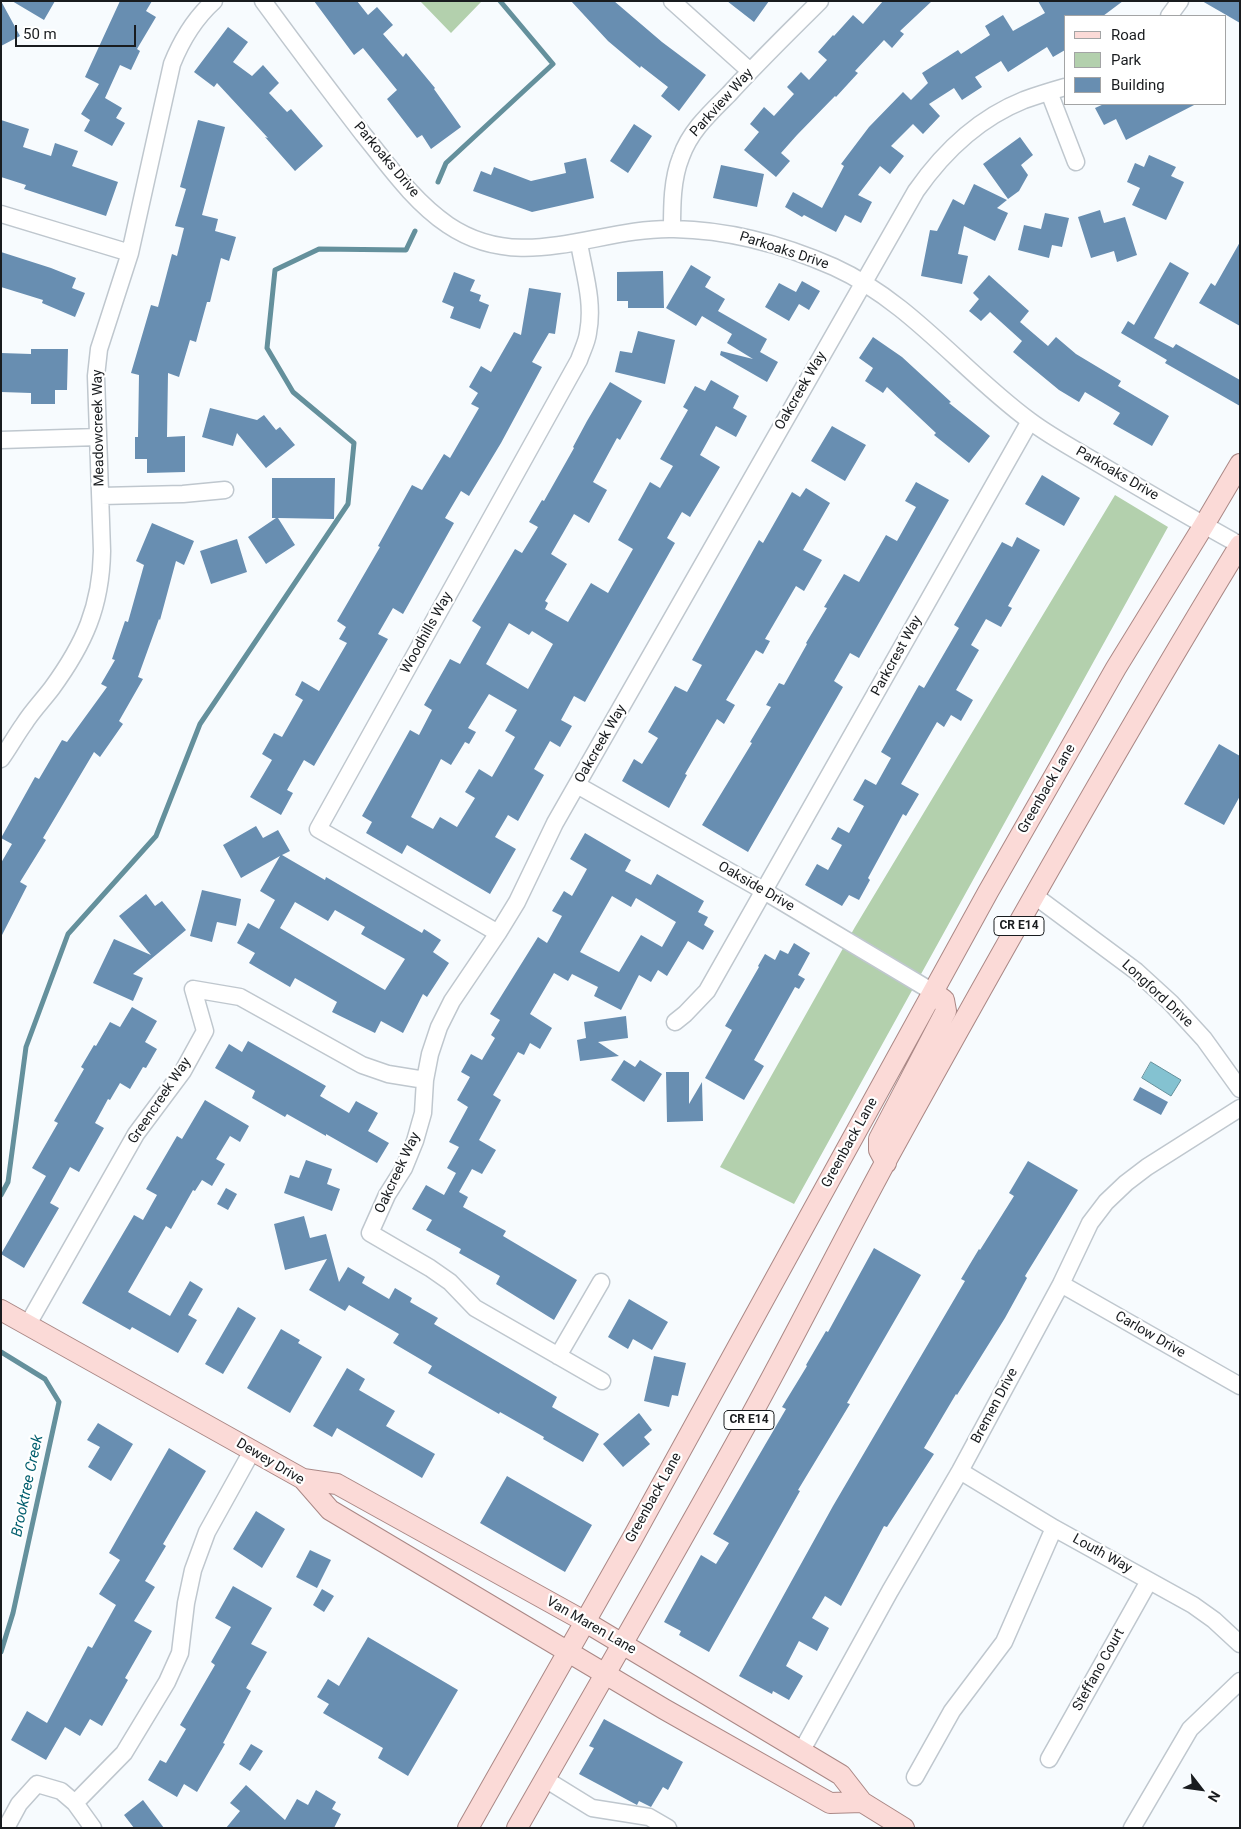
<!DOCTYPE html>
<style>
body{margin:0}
#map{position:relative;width:1241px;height:1829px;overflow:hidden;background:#f7fbfe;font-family:Roboto,sans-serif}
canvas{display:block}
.frame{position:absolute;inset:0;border:2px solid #191c1f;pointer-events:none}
.legend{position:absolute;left:1064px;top:15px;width:162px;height:90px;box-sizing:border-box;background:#fff;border:1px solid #a3a4a5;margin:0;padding:6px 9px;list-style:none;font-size:15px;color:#191c1f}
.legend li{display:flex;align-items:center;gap:10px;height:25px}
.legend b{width:25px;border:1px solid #a3a4a5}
.north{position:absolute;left:1176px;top:1764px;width:50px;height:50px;-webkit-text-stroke:4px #fff;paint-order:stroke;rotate:120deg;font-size:14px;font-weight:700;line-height:20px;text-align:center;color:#191c1f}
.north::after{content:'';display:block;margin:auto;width:18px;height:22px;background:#191c1f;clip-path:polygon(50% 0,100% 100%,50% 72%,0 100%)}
.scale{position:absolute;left:15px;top:25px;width:121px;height:22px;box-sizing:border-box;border:2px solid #191c1f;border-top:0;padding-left:6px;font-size:15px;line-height:18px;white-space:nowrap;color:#191c1f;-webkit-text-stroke:4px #fff;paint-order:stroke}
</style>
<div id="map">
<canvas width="1241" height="1829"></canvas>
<div class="frame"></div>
<ul class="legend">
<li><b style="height:6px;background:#fbdad7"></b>Road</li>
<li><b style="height:14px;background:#b3d0ad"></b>Park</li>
<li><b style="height:14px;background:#688eb1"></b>Building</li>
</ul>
<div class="north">N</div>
<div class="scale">50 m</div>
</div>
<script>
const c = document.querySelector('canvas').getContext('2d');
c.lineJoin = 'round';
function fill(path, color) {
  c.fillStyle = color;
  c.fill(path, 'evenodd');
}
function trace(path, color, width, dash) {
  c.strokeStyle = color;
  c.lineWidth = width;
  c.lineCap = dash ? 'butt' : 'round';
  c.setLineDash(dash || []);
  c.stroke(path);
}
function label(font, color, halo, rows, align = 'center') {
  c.font = font + ' Roboto,sans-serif';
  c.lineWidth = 4.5;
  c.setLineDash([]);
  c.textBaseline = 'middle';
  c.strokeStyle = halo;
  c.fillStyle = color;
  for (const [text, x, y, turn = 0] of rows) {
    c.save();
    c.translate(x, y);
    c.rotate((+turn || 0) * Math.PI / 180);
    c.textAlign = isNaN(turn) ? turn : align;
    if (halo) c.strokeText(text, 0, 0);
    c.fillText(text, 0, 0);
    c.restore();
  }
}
const green = new Path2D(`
 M420,1H482L451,33Z
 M1115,495L1168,527L794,1204L720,1167L855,927Z`);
const water = new Path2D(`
 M1151,1062L1181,1080L1171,1096L1142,1078Z`);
const stream = new Path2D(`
 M438,182L446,163L553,64L500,1
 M1,1195L8,1182L26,1047L68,934L156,836L200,724L348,504L354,443L293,392L267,348L275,270L319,249L406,250L415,231
 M1,1352L45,1379L59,1402L13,1613L1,1652`);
const building = new Path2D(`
 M1,1L20,36L1,46Z
 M12,1H55L44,20Z
 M120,1H152L146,11L156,17L137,49L140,51L131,70L120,65L105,98L122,108L116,118L125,123L112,146L84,131L90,120L81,114L99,84L85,77Z
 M314,1H357L368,15L377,7L393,25L383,34L403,57L406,53L435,88L434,89L461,127L431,149L422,135L417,138L387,99L397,90L363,48L354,55Z
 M571,1H614L662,42L706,75L679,111L661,96L668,87L641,66L640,68L608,41Z
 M727,1H769L754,22Z
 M883,1H932L900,31L904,34L892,48L884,40L855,71L858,73L836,97L835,96L797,135L781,153L790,161L776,177L744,150L759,132L750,124L764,107L774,116L794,94L787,87L801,72L809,80L827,60L818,52L833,35L834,36L853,15L863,24Z
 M1038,1H1123L1103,16H1065V50L1053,57L1047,47L1008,72L1001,61L975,77L982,87L962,100L954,88L929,104L940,116L923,134L913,124L891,146L904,156L890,174L880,166L858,195L872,202L861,223L845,215L836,232L804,215L802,217L785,207L793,192L822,208L844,166L841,164L869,127L903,92L911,100L928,83L922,73L958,50L961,54L990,35L985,26L1003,15L1013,31L1045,13Z
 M1202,1H1240V23L1228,16Z
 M228,27L248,42L233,62L252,76L263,65L279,83L269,93L287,112L291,109L323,146L295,171L265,137L268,138L217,83L214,87L194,72Z
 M1104,104H1196L1126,140L1116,119L1104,125L1095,108Z
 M1,120L29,129L23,147L51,156L55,143L78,151L72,166L118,182L106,216L24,189L26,185L1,177Z
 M198,120L225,127L202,215L218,219L215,231L236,237L229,261L221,258L210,302H207L196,342L190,340L179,377L168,373L167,437L185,436V472L147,473V459H135V437H138L139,375L131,373L151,305L158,307L172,254L177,256L184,228L175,226L186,189L180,187Z
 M634,124L652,136L628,173L610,161Z
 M1020,137L1033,155L1021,165L1028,175L1019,191L1008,199L983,164Z
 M1149,155L1176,167L1171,176L1184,182L1166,220L1132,205L1140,188L1127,182L1135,163L1144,167Z
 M586,158L594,198L532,212L473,191L481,171L491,175L494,167L531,181L566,173L564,163Z
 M721,165L764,174L757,207L713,198Z
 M974,184L1007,200L997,208L1008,213L995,241L964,226L958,254L968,256L962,284L921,276L930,230L937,231L953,199L964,205Z
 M1100,210L1104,223L1125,217L1137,255L1117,262L1114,251L1091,258L1078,217Z
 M1045,213L1069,218L1062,247L1052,245L1049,258L1018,250L1024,225L1041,229Z
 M1240,242V326L1199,303L1211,283L1215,286Z
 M1,252L51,268L76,278L72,288L85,293L75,317L42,303L43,300L1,287Z
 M1170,262L1189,273L1154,338L1173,348L1176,344L1240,380V406L1165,363L1167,360L1121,333L1128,321L1134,325Z
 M691,265L711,277L705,287L725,299L718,311L767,339L760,352L778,362L767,382L720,355L721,351L753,359L727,343L732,334L702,316L696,326L666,308Z
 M663,271L664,308H628V301H617V272Z
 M454,272L475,280L470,291L481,295L479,301L489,305L480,329L450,318L454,307L442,302Z
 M989,275L1029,311L1020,322L1048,346L1056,337L1076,354L1121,381L1118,386L1169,416L1152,446L1113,424L1120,413L1085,392L1079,402L1059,390L1013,352L1022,341L990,312L981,321L969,311L979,299L973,293Z
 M802,281L820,291L809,310L799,304L789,321L765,307L779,283L796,292Z
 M529,288L561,293L555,334L549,333L532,362L542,367L501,443L469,496L461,491L445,518L454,523L403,614L393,608L378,634L388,639L314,766L304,760L287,790L293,793L281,815L250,797L272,760L262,754L274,733L282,737L303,700L295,695L302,681L319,691L347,643L339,639L346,627L337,621L380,547L378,546L412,485L422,490L444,454L450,458L479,408L471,404L478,393L469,387L481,366L491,372L514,332L521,335Z
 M638,331L675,340L665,384L615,372L620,351L632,353Z
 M873,337L902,357L951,402L949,403L990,436L969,463L934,435L936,433L887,387L883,393L865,381L873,368L859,358Z
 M31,349H68L67,390H55V404H31V393L1,392V353L31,354Z
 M711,380L739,396L733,408L747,416L736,437L716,426L700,455L720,467L690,517L682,512L667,538L675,543L585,702L574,696L561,720L572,726L560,747L550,741L534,769L544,775L518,821L508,815L495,837L516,849L490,894L407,845L402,854L366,833L372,822L362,816L410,730L419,735L432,710L424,705L450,659L460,664L481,627L472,621L515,549L522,553L538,527L529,522L542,500L544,501L574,448L573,447L587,421L610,382L642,401L620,440L617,438L593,482L607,490L589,523L574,514L551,554L567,564L545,601L548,603L545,609L568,622L591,583L608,593L633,549L618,540L650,482L660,488L673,466L660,459L688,410L683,407L695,386L705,391ZM509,623L529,635L532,631L553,644L528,689L486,664ZM489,694L517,710L505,731L515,737L492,777L479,769L465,792L475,798L457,827L440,817L433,829L411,817L441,759L451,765L465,742L469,744L476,732L468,728Z
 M210,408L257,420L264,415L276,430L280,427L295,445L266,468L237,433L233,446L202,437Z
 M832,426L866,445L845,481L811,461Z
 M1042,475L1080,498L1064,526L1025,504Z
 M272,478H335L334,519L278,518L295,545L266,564L248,537L276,518H272Z
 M916,482L949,500L859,658L850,653L834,681L843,687L748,852L702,825L752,743L750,742L771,707L766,705L779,683L784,685L807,644L806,643L827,608L824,607L844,574L859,582L886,535L897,541L916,507L905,501Z
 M806,488L830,503L803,550L822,560L804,591L796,586L765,639L770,641L763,654L756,650L726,700L735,705L724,724L717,719L685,774L687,775L669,808L622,781L634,759L642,764L658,738L648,732L675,686L687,692L702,665L692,660L759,540L763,543L792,492L800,497Z
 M152,523L194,541L184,565L176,561L160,620L159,619L138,677L143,679L119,721L123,724L100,757L94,752L43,838L46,840L20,882L27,886L1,937V863L12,844L1,838L35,777L39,779L62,740L67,742L107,687L101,684L115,660L112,659L125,621L128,622L144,565L136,561Z
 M1017,537L1040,550L1008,606L1012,608L1001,627L986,619L971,645L979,650L956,690L973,700L961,721L951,715L944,727L937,722L901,784L919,794L906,816L903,814L868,878L870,880L859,900L849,895L842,906L805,885L817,864L828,870L842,845L831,839L838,827L849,833L864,806L853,800L865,779L876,785L891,758L881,752L919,685L924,688L959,628L954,625L1002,542L1012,547Z
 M237,539L247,572L211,584L200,551Z
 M1219,744L1240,756V796L1224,825L1184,804Z
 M256,826L263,838L278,830L290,851L282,855L325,880L326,877L422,933L424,929L441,940L433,952L449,963L427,997L423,994L403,1033L381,1021L375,1033L332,1012L337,1002L295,978L290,987L249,963L255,953L237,943L248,923L259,929L275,900L260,891L280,856L241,878L223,845ZM295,902L328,921L335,910L365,927L361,934L405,959L385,990L280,928Z
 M585,833L631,860L625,871L651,885L657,874L704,901L698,912L708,917L704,925L714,931L703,950L688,941L667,976L658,970L651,982L639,975L621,1010L594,996L598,987L572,974L568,981L554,973L530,1014L552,1028L540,1049L530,1043L524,1055L518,1052L493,1095L501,1100L479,1140L496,1150L482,1174L472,1169L459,1192L468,1197L463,1207L506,1231L503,1236L577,1280L554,1320L496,1284L500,1276L459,1253L461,1249L426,1230L432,1220L412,1209L426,1185L444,1195L456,1173L447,1168L459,1147L449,1142L468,1107L457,1100L470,1077L461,1072L471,1054L482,1060L495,1038L491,1035L500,1020L490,1014L538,937L547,943L562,916L552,911L564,891L572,896L587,869L570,859ZM612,896L631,907L636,898L676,922L662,947L641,935L619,972L580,952Z
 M202,890L241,899L236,926L217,922L212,942L190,936Z
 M146,894L155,906L162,901L186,930L133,974L143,978L133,1001L93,983L114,939L151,955L119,916Z
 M794,943L810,953L798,975L805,979L799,989L795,987L754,1060L764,1066L744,1100L705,1078L732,1030L725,1026L759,967L758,966L765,954L775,960L780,950L788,954Z
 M132,1007L157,1021L145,1042L157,1049L146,1068L143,1067L130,1089L120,1083L110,1100L108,1099L95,1123L104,1128L79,1172L70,1167L50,1203L59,1208L24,1268L1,1254L46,1176L32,1168L58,1123L54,1121L84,1069L81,1067L94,1045L96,1046L110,1022L120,1027Z
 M626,1016L628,1038L598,1042L619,1056L580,1061L577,1040L586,1038L584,1022Z
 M248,1041L326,1086L320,1096L349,1113L356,1101L378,1113L368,1131L389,1143L377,1163L326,1134V1136L287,1114L285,1117L252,1098L255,1091L215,1068L229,1044L242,1052Z
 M624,1060L635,1067L640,1060L662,1074L644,1102L611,1080Z
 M666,1072H689V1104L702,1082L703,1121L667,1122Z
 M1140,1087L1168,1102L1161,1115L1133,1100Z
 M205,1100L249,1126L240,1142L230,1136L216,1159L225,1164L212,1186L202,1180L195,1191L193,1190L171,1229L166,1226L128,1292L170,1316L190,1281L203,1289L188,1315L197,1320L178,1353L132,1327L130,1330L82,1303L134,1215L143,1220L157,1195L146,1189L177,1136L182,1139Z
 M306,1160L332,1169L327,1184L340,1189L332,1211L284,1193L290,1175L299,1178Z
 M1028,1161L1078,1190L1025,1276L1027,1278L1005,1318L957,1395L956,1394L924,1448L934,1454L887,1527L884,1526L841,1606L825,1596L812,1618L829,1628L817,1651L799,1641L786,1666L803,1676L789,1700L773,1691L772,1694L739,1676L833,1506L965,1281L961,1279L979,1249L980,1250L1014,1196L1009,1193Z
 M226,1188L237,1194L228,1210L217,1204Z
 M304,1216L310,1238L326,1234L339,1282L348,1267L365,1277L362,1283L389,1299L395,1288L412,1298L410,1302L438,1318L434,1324L557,1397L552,1407L599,1434L583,1462L543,1439L544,1437L500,1412L499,1414L428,1373L432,1366L393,1343L399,1334L349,1305L345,1311L309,1290L327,1259L285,1270L274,1224Z
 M874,1248L921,1275L847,1403L850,1404L798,1490L800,1491L709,1652L679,1635L681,1631L664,1622L701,1555L716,1564L729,1543L713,1534L786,1409L782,1407L807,1366L806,1365L826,1331L828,1332Z
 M629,1299L668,1322L652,1350L633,1339L628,1349L608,1337Z
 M238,1307L256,1318L223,1374L205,1364Z
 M281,1329L300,1340L298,1343L322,1357L290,1413L247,1388Z
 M654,1356L686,1363L678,1396L672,1395L669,1407L644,1401Z
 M347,1368L365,1379L359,1390L395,1411L386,1426L435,1454L422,1478L337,1428L332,1437L313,1426Z
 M639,1413L652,1430L644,1437L650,1444L623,1467L603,1444Z
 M98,1423L133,1444L111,1481L88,1467L100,1447L87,1440Z
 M169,1448L206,1471L163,1544L166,1546L145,1581L155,1587L134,1621L152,1631L125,1678L128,1680L102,1726L90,1719L80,1736L65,1727L46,1760L11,1740L27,1711L47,1723L88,1646L92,1648L116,1605L99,1594L120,1560L109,1553Z
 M507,1476L592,1525L565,1572L480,1523Z
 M256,1511L285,1529L262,1568L233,1549Z
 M310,1550L331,1560L317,1588L296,1577Z
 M233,1586L272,1608L251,1644L267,1652L246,1688L251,1691L223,1743L225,1744L197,1792L184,1784L177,1797L148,1780L160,1760L166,1763L186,1729L180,1725L215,1665L211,1662L231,1627L215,1618Z
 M322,1589L334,1596L324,1612L313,1605Z
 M368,1637L458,1690L408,1776L378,1758L383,1748L323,1713L329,1704L317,1697L328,1679L339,1686Z
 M604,1719L683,1762L668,1790L663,1787L651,1807L639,1801L637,1805L579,1774L594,1748L589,1746Z
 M251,1744L263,1751L250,1771L239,1764Z
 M246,1785L285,1820L297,1799L308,1805L316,1790L336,1802L332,1809L341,1814L334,1828H226L240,1811L230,1803Z
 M143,1800L164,1828H134L124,1815Z`);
const minor = new Path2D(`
 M263,1C296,46 329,90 363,134C389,166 413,201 448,225C522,275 596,227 674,229C729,230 784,245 834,267C911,302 963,372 1030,421C1050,436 1074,449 1096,462C1143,490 1191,518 1240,545
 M672,1L750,71
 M1169,16L1180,1
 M1049,92L1076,162
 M1,214L130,253
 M672,229C672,206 672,179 681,157C690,131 710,113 729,94C758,62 789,32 820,1
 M1,440L98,437
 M101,496L183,494L225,490
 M1,759C9,748 16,735 24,724C32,711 43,700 52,688C84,644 101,607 102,551L96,376L99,349L130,253L172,64C182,39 194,19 214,1
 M577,785L764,891L933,992
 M1035,896L1136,971L1171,1003L1204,1039L1240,1089
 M498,933L318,829L579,360C582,351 587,342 588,333C594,302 584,273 579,243
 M675,1022L685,1014L707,991L1030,421
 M1061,1284L1240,1386
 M28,1324L136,1134L183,1071L205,1031L193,989L240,997L362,1065L388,1074L425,1080
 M558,1356L601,1282
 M602,1381L475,1308L450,1282L430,1268L370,1233L387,1195L404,1168L415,1141L423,1113L425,1080L430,1054L439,1027L452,1001L498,933L517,902L555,823L916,191C944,151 979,118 1024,100C1038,95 1051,91 1065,87
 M960,1471L1054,1528L1193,1605L1214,1620L1240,1644
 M801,1752L890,1591L960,1471L1061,1284L1090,1223L1106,1202L1126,1183L1147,1167L1240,1108
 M1049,1759L1149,1581
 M915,1777L952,1711L1004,1642L1054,1528
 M545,1779L592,1808L649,1817L668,1828
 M75,1803L124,1753L167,1682L180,1653L186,1603L193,1570L207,1532L252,1451
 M6,1828L19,1804L37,1784L61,1791L75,1803L93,1828
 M1132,1828L1190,1729L1240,1681`);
const major = new Path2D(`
 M886,1163L879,1150V1139L946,1011L944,1000L933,992
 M1,1310L303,1479L330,1510L664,1709L830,1803L862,1802
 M303,1479L337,1484L584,1621L841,1775L862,1802L904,1828
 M468,1828L632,1539L988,892L1116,668L1204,525L1240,464
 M517,1828C594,1693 672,1559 747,1423C795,1336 839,1248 886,1161C1000,954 1117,747 1240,545`);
const shields = [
 [1019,926,50],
 [749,1420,50]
];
const shieldNames = [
 ["CR E14",1019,926],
 ["CR E14",749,1420]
];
const streetNames = [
 ["Parkview Way",722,103,-48],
 ["Parkoaks Drive",386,160,50],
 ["Parkoaks Drive",784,251,18],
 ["Oakcreek Way",801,391,-60],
 ["Meadowcreek Way",99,428,-91],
 ["Parkoaks Drive",1117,474,30],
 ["Woodhills Way",427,633,-61],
 ["Parkcrest Way",897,656,-61],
 ["Oakcreek Way",601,744,-60],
 ["Greenback Lane",1047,789,-60],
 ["Oakside Drive",756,887,30],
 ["Longford Drive",1157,994,43],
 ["Greencreek Way",160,1101,-56],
 ["Greenback Lane",850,1143,-61],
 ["Oakcreek Way",398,1173,-65],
 ["Carlow Drive",1150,1335,30],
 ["Bremen Drive",995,1406,-62],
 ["Dewey Drive",270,1462,31],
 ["Greenback Lane",654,1498,-61],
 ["Louth Way",1102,1554,29],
 ["Van Maren Lane",591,1626,30],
 ["Steffano Court",1099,1670,-61]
];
const waterNames = [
 ["Brooktree Creek",28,1486,-78]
];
fill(green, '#b3d0ad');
fill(water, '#84c2d1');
trace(water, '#64909c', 1);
trace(stream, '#64909c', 5);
fill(building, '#688eb1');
trace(minor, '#bfc7ce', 19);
trace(major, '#aa8886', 22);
trace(minor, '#fff', 16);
trace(major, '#fbdad7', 20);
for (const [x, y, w] of shields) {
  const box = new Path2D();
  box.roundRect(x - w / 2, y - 9.5, w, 19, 4);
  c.fillStyle = '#fff';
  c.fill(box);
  trace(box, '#191c1f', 1);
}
label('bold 12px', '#191c1f', null, shieldNames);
label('14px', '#191c1f', '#fff', streetNames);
label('italic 15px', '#025e6e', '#fff', waterNames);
</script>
